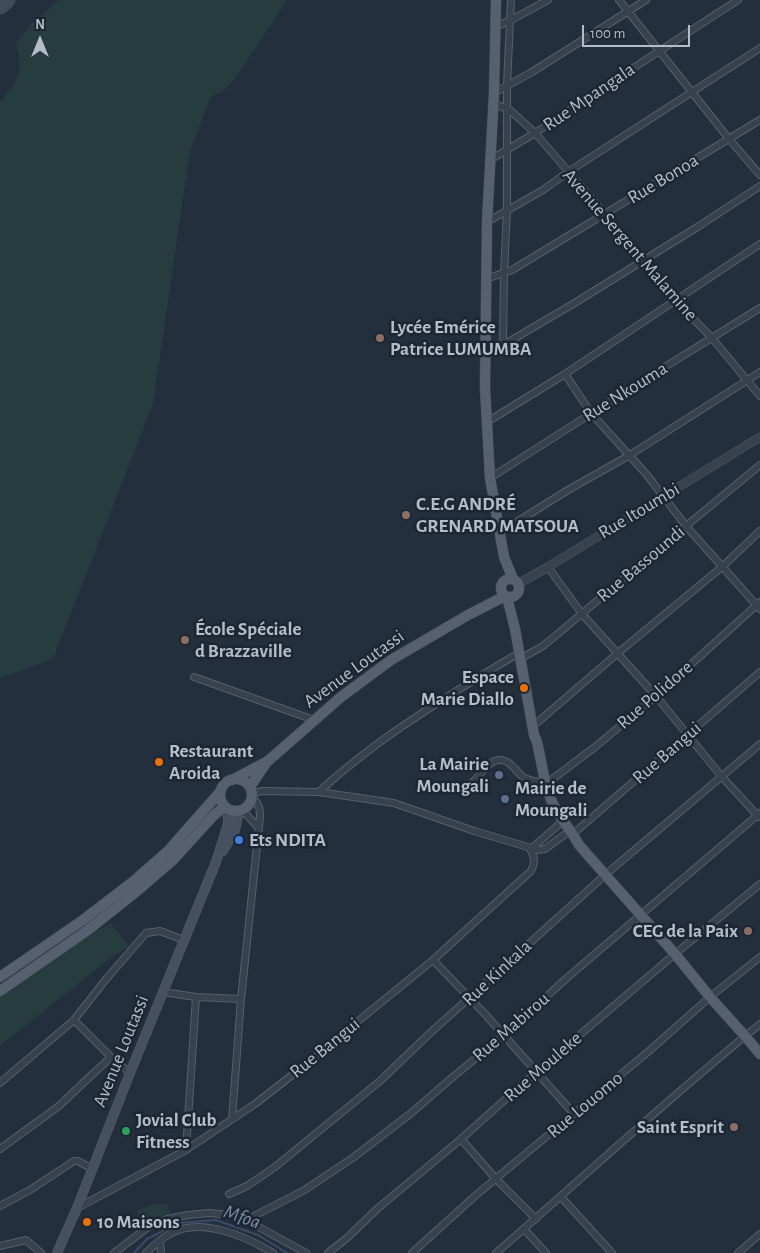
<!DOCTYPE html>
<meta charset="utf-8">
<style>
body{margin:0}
#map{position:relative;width:760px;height:1253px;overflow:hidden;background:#242f3e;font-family:"Alegreya Sans",sans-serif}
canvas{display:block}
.north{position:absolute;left:15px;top:15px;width:50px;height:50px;-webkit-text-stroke:4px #1d2633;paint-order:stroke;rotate:0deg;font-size:14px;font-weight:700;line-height:20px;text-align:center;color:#b4bcc9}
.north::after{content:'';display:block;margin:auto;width:18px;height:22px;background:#b4bcc9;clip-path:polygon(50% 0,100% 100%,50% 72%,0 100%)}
.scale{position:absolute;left:582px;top:25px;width:108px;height:22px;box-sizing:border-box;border:2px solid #b4bcc9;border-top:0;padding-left:6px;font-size:15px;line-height:18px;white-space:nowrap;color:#b4bcc9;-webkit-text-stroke:4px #1d2633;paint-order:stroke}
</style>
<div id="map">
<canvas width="760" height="1253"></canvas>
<div class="north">N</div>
<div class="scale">100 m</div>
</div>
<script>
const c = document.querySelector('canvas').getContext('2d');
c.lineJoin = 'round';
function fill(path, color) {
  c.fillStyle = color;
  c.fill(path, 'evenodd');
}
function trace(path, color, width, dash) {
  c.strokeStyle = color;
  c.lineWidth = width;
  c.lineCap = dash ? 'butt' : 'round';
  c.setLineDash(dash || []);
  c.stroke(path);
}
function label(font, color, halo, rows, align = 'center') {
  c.font = font + ' "Alegreya Sans",sans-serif';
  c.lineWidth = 5;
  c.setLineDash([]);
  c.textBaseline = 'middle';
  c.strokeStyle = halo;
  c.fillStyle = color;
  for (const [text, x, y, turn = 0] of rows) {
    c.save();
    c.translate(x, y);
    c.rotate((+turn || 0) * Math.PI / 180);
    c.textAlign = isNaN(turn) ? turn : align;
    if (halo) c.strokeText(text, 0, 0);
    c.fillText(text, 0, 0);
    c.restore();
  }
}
const green = new Path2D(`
 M59,0H287L237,76L223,92L211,96L190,151L153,404L53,659L0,678V102C19,79 24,74 16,44L29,26Z
 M110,923L129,946L108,960L0,1046V991Z
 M157,1204H167L170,1213L143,1223L137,1211L146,1207Z`);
const stream = new Path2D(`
 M134,1253L147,1239L179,1223L216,1220L258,1235L287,1253`);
const taxiway = new Path2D(`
 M0,5L6,0`);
const minor = new Path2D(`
 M619,0L729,139L760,175
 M495,27L511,20L548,0
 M494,93L532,72L646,0
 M493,103L511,111L535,133L605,214L642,261L675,300L712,338L760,396
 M490,160L535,133L601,89L738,0
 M487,222L543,190L568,172L760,48
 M486,279L512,270L760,120
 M503,343L504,273L507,211V85L511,0
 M486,349L510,341L573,304L699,226L760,186
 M565,374L591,413L647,475L686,526L760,609
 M487,422L565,374L760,244
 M490,478L647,378L760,308
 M499,533L568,490L630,455L760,372
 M548,567L582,614L656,696L722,777L759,817
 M520,659L543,646L560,632L686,526L760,465
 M194,677L314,720
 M532,727L618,653L723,566L760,531
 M546,784L595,747L656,696L760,602
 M448,785C453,786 458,788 463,787C478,785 485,759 500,760C510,760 515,770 522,776C527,780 533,781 540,782
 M319,792C340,772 361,756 384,739C428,708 473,680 519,653
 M252,793L263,791L319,792L394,803L474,831L538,850L545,849L571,830
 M242,810L258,827
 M573,834L760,672
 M532,848L563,821
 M433,960L484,1013L574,1114
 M163,992L196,997L241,999
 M74,1020L111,1057L130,1073
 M0,1083L74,1020L107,978L146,933L160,931L184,940
 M232,1119L241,999L260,817C260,808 259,803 252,798
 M461,1139L496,1179L536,1219
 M0,1149L59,1106L82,1084L111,1057
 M186,1150L196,997
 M229,1194L247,1186L275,1167L380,1081L428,1035L605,875L760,744
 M561,1197L612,1253
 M0,1206L30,1190L74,1161H78L92,1169
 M77,1208L186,1150L255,1104L314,1058L368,1013L433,960L531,871C536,861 534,858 530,848
 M246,1220L303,1191L354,1157L410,1114L454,1076L504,1035L568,977L760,813
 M524,1229L546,1253
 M160,1242L161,1253
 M0,1246L26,1240L41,1253
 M114,1253L147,1228L159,1222L167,1219L188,1215L209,1213L229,1215L246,1220L306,1253
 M146,1253C153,1246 162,1238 170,1234C201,1216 247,1237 273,1253
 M328,1253L347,1238L377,1209L461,1139L536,1072L675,954L760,884
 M412,1253L475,1196L649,1051L710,997L760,957
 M496,1253C584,1177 669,1097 760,1024
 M738,1253L760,1234`);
const tertiary = new Path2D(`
 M518,584L548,567L760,437`);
const secondary = new Path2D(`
 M223,851L235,830L239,811
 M57,1253L77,1208L130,1073L216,862L228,824V818L227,809`);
const primary = new Path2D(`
 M496,0L494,93L487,222L485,388L490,478L504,557L513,579
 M501 588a9 9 0 1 1 18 0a9 9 0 1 1-18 0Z
 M507,597L515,629L534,735L537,742C542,763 544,787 554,806C561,820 572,831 579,845L675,954L710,997L745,1036L760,1054
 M220 795a16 16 0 1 1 32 0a16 16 0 1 1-32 0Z
 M232,780L268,761L341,697L391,660L468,615L505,596
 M250,787L266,763
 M0,977L83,920L135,880L168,851L220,792
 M0,991L88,930L137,891L173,860L214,815L224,807`);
const markers = [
 [380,338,5,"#8d6e63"],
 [406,515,5,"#8d6e63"],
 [185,640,5,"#8d6e63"],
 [524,688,5,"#e8710a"],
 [159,762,5,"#e8710a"],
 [499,775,5,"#5c6f8a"],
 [505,799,5,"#5c6f8a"],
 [239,840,5,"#3f7fe0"],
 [748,931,5,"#8d6e63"],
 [734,1127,5,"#8d6e63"],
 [126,1131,5,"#2e9e5b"],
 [87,1222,5,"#e8710a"]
];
const streetNames = [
 ["Rue Mpangala",589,97,-34],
 ["Rue Bonoa",663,179,-31],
 ["Avenue Sergent Malamine",630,245,49],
 ["Rue Nkouma",625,392,-32],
 ["Rue Itoumbi",639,511,-31],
 ["Rue Bassoundi",641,564,-40],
 ["Avenue Loutassi",354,669,-36],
 ["Rue Polidore",655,695,-41],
 ["Rue Bangui",667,753,-41],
 ["Rue Kinkala",497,973,-43],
 ["Rue Mabirou",511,1027,-41],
 ["Rue Bangui",325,1048,-39],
 ["Avenue Loutassi",121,1051,-68],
 ["Rue Mouleke",543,1067,-41],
 ["Rue Louomo",585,1105,-40]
];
const poiNames = [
 ["Lycée Emérice",390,327],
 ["Patrice LUMUMBA",390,349],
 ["C.E.G ANDRÉ",416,504],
 ["GRENARD MATSOUA",416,526],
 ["École Spéciale",195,629],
 ["d Brazzaville",195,651],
 ["Espace",514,677,"right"],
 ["Marie Diallo",514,699,"right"],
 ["Restaurant",169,751],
 ["Aroida",169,773],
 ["La Mairie",489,764,"right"],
 ["Moungali",489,786,"right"],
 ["Mairie de",515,788],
 ["Moungali",515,810],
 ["Ets NDITA",249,840],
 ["CEG de la Paix",738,931,"right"],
 ["Jovial Club",136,1120],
 ["Fitness",136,1142],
 ["Saint Esprit",724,1127,"right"],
 ["10 Maisons",97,1222]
];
const waterNames = [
 ["Mfoa",242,1217,19]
];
fill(green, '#263c3f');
trace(stream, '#394c67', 2);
trace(taxiway, '#3f4a5a', 19);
trace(minor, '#565f6c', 8);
trace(tertiary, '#565f6c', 9);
trace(secondary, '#565f6c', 10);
trace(primary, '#414a57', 11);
trace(minor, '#38414e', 6);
trace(tertiary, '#38414e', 8);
trace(secondary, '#465061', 9);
trace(primary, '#56606e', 10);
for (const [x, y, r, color] of markers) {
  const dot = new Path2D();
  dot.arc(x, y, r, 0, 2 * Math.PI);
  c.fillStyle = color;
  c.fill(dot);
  trace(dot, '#1d2633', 2);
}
label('19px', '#b4bcc9', '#1d2633', streetNames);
label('bold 19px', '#b4bcc9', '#1d2633', poiNames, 'left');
label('italic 20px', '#7c92b1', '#1d2633', waterNames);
</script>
